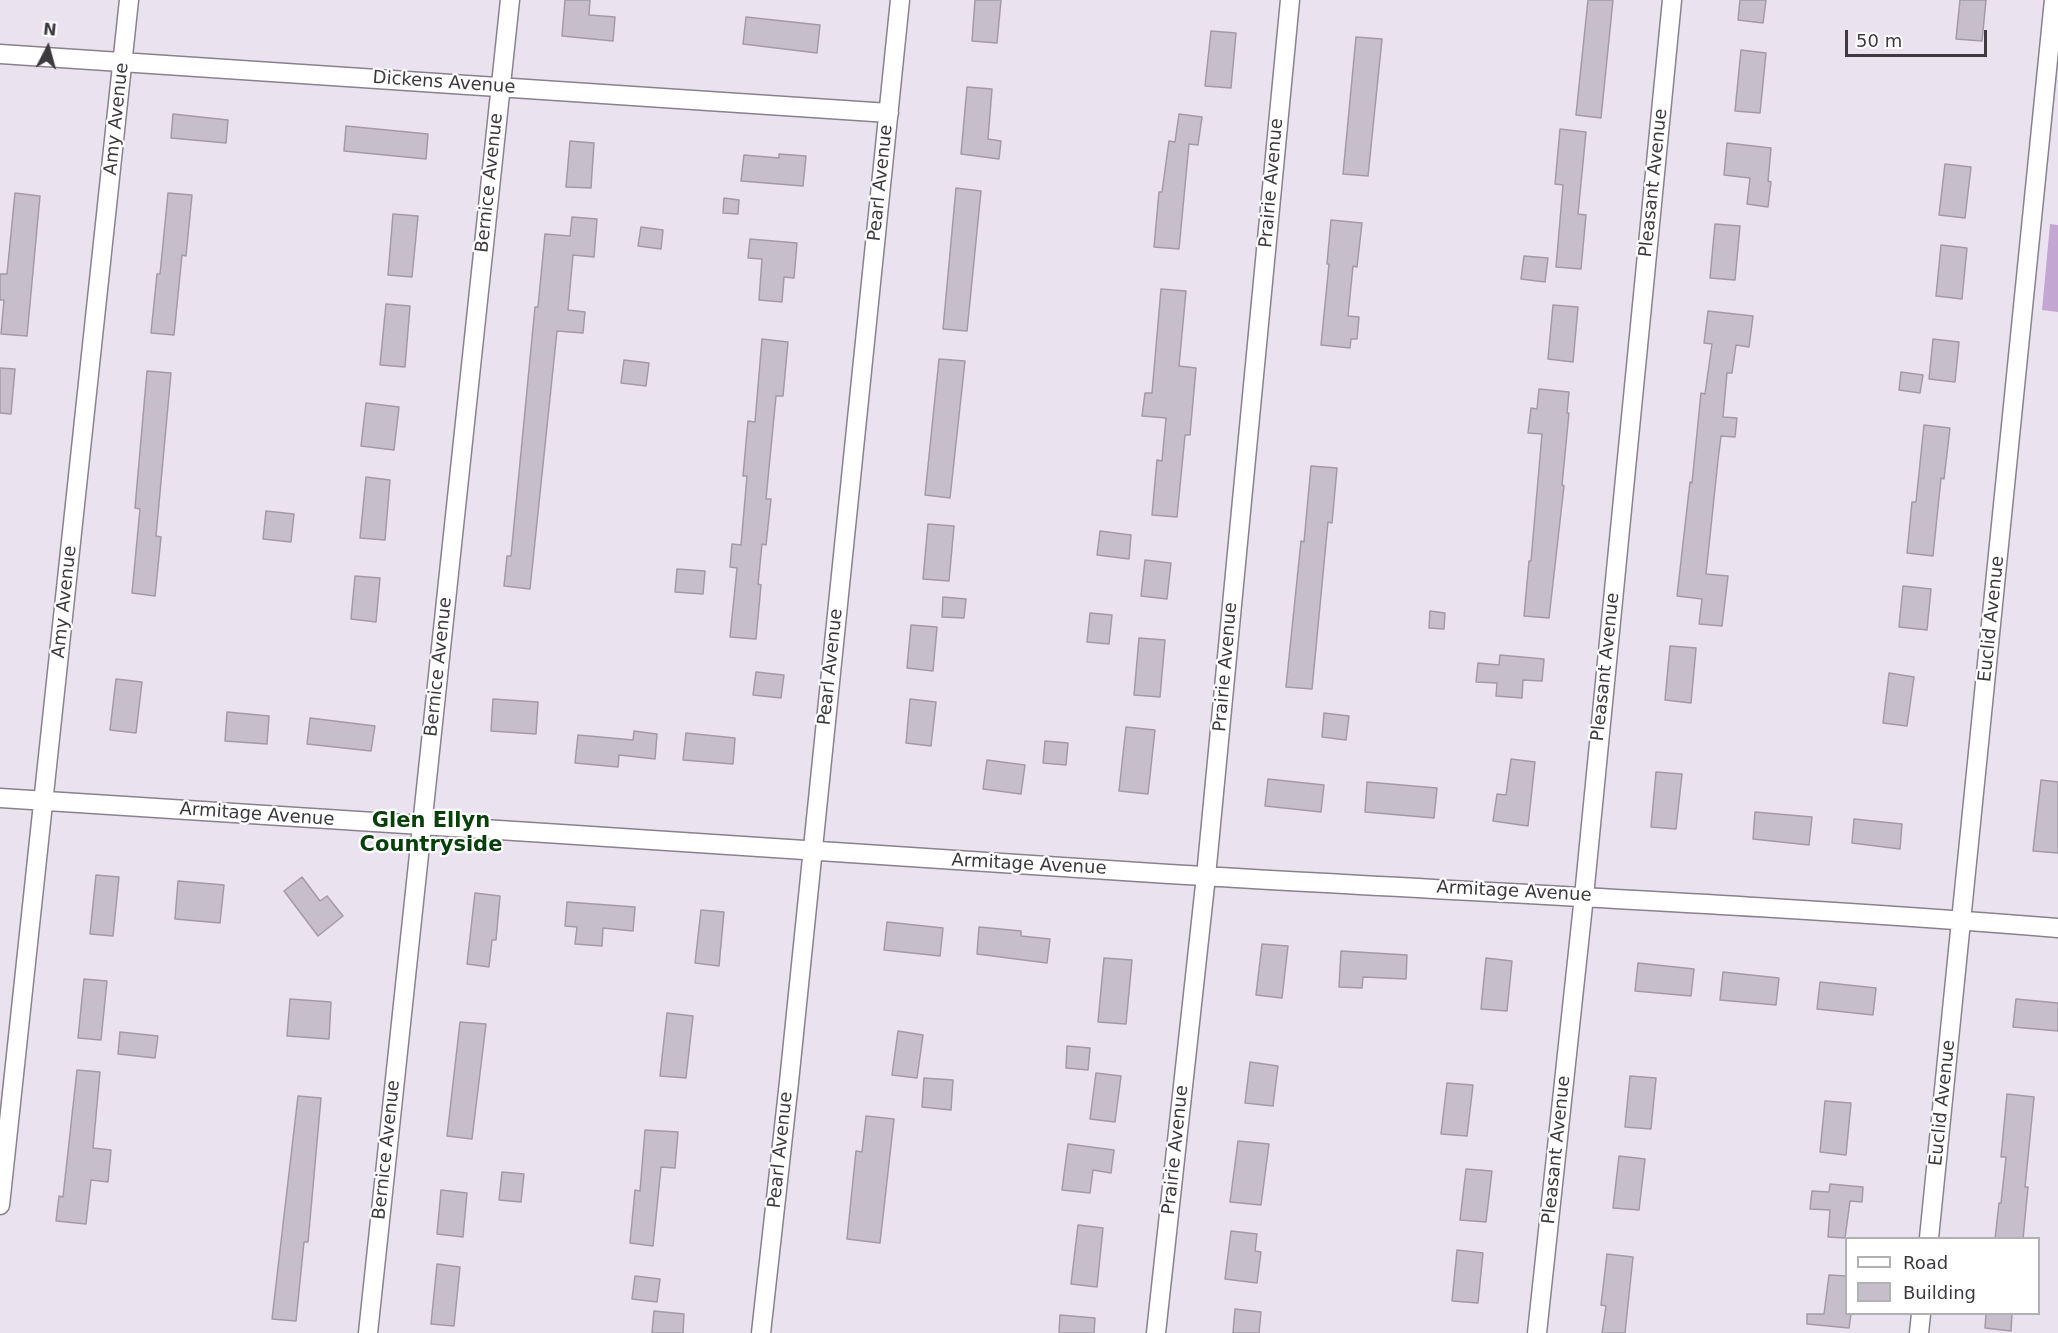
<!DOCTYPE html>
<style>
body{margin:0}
#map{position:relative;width:2058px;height:1333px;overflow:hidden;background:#ebe2ef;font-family:"DejaVu Sans",sans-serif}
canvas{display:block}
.legend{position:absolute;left:1845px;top:1237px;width:195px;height:78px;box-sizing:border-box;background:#fff;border:2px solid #b1b0b2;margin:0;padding:8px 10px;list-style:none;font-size:18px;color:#3d393f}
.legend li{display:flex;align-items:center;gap:12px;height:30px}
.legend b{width:30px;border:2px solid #b1b0b2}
.north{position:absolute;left:18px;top:18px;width:60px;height:60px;-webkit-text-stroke:4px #fff;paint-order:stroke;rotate:6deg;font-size:16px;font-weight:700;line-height:24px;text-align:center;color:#3d393f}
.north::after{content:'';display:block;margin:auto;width:21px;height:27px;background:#3d393f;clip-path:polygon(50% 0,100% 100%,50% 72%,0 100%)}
.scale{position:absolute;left:1845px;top:30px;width:142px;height:27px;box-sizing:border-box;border:3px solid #3d393f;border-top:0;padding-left:8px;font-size:18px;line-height:21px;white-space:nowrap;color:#3d393f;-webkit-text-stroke:4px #fff;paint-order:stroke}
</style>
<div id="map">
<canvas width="2058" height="1333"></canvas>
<ul class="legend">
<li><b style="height:8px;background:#fff"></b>Road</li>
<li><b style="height:16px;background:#c7becb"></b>Building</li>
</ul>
<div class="north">N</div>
<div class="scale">50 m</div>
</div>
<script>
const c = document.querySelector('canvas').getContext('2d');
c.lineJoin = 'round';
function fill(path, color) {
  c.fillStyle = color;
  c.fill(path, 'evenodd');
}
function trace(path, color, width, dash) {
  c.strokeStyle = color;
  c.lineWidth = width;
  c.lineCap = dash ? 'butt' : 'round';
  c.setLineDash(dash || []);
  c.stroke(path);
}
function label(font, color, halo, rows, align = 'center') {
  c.font = font + ' "DejaVu Sans",sans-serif';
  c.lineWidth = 4.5;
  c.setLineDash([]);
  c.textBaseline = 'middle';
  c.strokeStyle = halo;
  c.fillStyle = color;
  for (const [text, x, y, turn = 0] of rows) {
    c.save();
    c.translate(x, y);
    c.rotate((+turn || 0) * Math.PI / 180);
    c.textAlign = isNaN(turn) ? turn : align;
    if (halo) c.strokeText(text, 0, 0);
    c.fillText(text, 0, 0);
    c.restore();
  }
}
const green = new Path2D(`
 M2050,224L2058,225V312L2042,310Z`);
const building = new Path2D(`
 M565,0H590L589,15L615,17L613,41L562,36Z
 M975,0H1001L997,43L972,41Z
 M1588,0H1613L1601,118L1576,115Z
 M1740,0H1766L1763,23L1738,20Z
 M1960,0H1986L1982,41L1956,39Z
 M746,17L820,25L817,53L743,44Z
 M1211,31L1236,33L1231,88L1205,86Z
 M1356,37L1382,39L1368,176L1343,174Z
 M1741,50L1766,53L1760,113L1735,111Z
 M967,87L992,89L988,139L1001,141L999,159L961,154Z
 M173,114L228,120L226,143L171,138Z
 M1179,114L1202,117L1198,145L1189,144L1179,249L1154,247L1159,192H1162L1169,141L1175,142Z
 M346,126L428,134L426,159L344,151Z
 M1560,129L1586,132L1578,214L1586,215L1581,269L1556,267L1563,185L1555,184Z
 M570,141L594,143L591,188L566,187Z
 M1727,143L1771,148L1768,181L1771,182L1768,207L1747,204L1750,178L1724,175Z
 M779,154L806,156L803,186L741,181L744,155L779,158Z
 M1945,164L1971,167L1965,218L1939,215Z
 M956,188L981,191L967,331L943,329Z
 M15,193L40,196L27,336L1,334L4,300H0V274H7Z
 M168,193L192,195L186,256L182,255L174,335L151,333L157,274H160Z
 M724,198L739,200L738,214L723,213Z
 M393,214L418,216L412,277L388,275Z
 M572,217L597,219L594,257L573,255L568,310L585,312L583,333L557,331L530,589L504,586L507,556H511L535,307H538L545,234L570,236Z
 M1331,220L1362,223L1357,267L1353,266L1348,316L1359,317L1357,339H1351L1350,348L1321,345L1329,264H1327Z
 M1715,224L1740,226L1735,280L1710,278Z
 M641,227L663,230L661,249L638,246Z
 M750,239L797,243L794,278L784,277L782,302L759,300L762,259L748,258Z
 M1941,245L1967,248L1962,299L1936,296Z
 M1524,256L1548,258L1545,282L1521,279Z
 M1161,289L1186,291L1179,366L1196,368L1190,435H1185L1177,517L1152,515L1157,460L1162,461L1166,418L1142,416L1145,393H1152Z
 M386,304L410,306L405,367L380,365Z
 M1553,305L1578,307L1573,362L1548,359Z
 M1708,311L1753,316L1749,347L1736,345L1732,373H1727L1723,417L1737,418L1735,437L1721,436L1718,460L1706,574L1728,576L1722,626L1699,624L1702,599L1677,596L1690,482L1692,483L1701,393L1705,394L1712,344L1704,343Z
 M762,339L788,342L783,396H776L766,499H771L766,545L762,544L758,584L761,585L756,639L730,637L737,568L730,567L732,544L741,545L747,476H743L748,421L755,422Z
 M1933,339L1959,342L1955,382L1929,379Z
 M939,359L965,361L950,498L925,495Z
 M624,360L649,363L646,386L621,383Z
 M0,368L15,369L11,414L0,413Z
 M147,371L171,373L156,536L161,537L155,596L132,593L140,509L135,508Z
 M1901,372L1923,375L1920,393L1899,390Z
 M1539,389L1569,392L1567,413H1569L1562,485L1564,486L1549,618L1524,616L1529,561H1531L1542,434L1528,433L1531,408L1537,409Z
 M366,403L399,407L394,450L361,446Z
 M1924,425L1950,428L1944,479L1941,478L1933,556L1907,553L1912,502H1916Z
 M1311,466L1337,468L1332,523L1328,522L1312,689L1286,687L1301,541L1304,542Z
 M366,477L390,480L385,540L360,538Z
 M266,511L294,514L291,542L263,539Z
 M928,524L954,526L949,581L923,579Z
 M1100,531L1131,535L1129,559L1097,555Z
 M1145,560L1171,563L1167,599L1141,596Z
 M677,569L705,571L703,594L675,592Z
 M355,576L380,578L376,622L351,619Z
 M1903,586L1931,589L1927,630L1899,627Z
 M943,597L966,599L964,618L942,617Z
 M1430,611L1445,613L1444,629L1429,628Z
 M1090,613L1112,615L1109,644L1087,642Z
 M911,625L937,627L933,671L907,668Z
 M1139,638L1165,640L1160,697L1134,695Z
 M1670,646L1696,648L1691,703L1665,700Z
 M1500,655L1544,659L1542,681L1523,680L1522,698L1496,696L1497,683L1476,682L1478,663L1499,665Z
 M756,672L784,675L781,698L753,695Z
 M1889,673L1914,677L1907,726L1883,723Z
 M116,679L142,682L136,733L110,730Z
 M493,699L538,702L536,734L491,731Z
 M910,699L936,702L931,746L906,743Z
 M227,712L269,716L267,744L225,741Z
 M1324,713L1349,716L1346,740L1322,737Z
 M310,718L375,726L371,751L307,744Z
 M1126,727L1155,730L1148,794L1119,791Z
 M634,731L657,734L655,759L619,755L618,767L575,763L578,735L633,740Z
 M686,733L735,738L733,764L683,760Z
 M1045,741L1068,743L1066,765L1043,763Z
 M1511,759L1535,762L1528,826L1493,821L1497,794L1506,795Z
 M987,760L1025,765L1021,794L983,789Z
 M1656,772L1682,774L1676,829L1651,827Z
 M1268,779L1324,785L1321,812L1265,806Z
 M2041,780L2058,782V853L2033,851Z
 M1367,782L1437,788L1434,818L1365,812Z
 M1755,812L1812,817L1809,845L1753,839Z
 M1854,819L1902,824L1900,849L1852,843Z
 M96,875L119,877L113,936L90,934Z
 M302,877L320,901L327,896L343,916L318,936L284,891Z
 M178,881L224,885L220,923L175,919Z
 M475,893L500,896L496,940H492L489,967L467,964Z
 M567,902L635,907L633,931L603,928L602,946L575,944L577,927L565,926Z
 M701,910L724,912L719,966L695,963Z
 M887,922L943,928L940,956L884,950Z
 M979,927L1021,931V936L1050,939L1047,963L977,954Z
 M1262,944L1288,946L1282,998L1256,995Z
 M1341,951L1407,955L1406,979L1363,977L1362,988L1339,987Z
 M1104,958L1132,960L1126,1024L1098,1022Z
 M1486,958L1512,961L1507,1011L1481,1009Z
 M1638,963L1694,969L1691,996L1635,991Z
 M1723,972L1779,978L1776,1005L1720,1000Z
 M84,979L107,981L101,1040L78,1038Z
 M1820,982L1876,988L1873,1015L1817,1009Z
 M290,999L331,1002L329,1039L287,1036Z
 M2016,999L2058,1003V1031L2013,1027Z
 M667,1013L693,1016L686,1078L660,1076Z
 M460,1022L486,1024L472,1139L447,1136Z
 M898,1031L923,1035L917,1078L892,1075Z
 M120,1032L158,1036L155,1058L118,1054Z
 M1067,1046L1090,1048L1088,1070L1066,1068Z
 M1250,1062L1278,1066L1273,1106L1245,1103Z
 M77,1070L100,1072L93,1148L111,1150L108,1182L91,1180L86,1224L56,1221L59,1196L63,1197Z
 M1096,1073L1121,1076L1115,1122L1090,1119Z
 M1630,1076L1656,1078L1651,1129L1625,1127Z
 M924,1078L953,1080L951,1110L922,1107Z
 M1447,1083L1473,1085L1467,1136L1441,1134Z
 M2007,1094L2034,1097L2025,1187H2028L2023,1239H1995L1999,1203H2001L2006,1157H2001Z
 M298,1096L321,1098L308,1242H304L296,1321L272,1319Z
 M1825,1101L1851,1103L1846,1155L1820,1152Z
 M866,1116L894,1119L880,1243L847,1239L856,1151L862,1152Z
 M645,1130L678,1132L675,1168L661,1167L653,1246L630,1243L635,1190L640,1191Z
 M1238,1141L1269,1144L1261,1205L1230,1202Z
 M1068,1144L1114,1150L1111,1173L1093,1170L1090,1193L1062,1190Z
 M1619,1156L1645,1159L1639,1210L1613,1208Z
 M1466,1169L1492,1171L1486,1222L1460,1220Z
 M502,1172L524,1174L521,1202L499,1200Z
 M1830,1184L1863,1187L1862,1202L1850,1201L1845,1238L1828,1237L1830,1210L1810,1209L1812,1191L1829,1192Z
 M441,1190L467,1193L463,1237L437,1234Z
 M1078,1225L1103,1228L1097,1287L1071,1284Z
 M1231,1231L1257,1234L1255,1251L1261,1252L1257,1283L1225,1279Z
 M1457,1250L1483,1253L1478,1303L1452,1301Z
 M1607,1254L1633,1257L1625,1333H1602L1606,1306L1601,1305Z
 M437,1264L460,1267L454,1326L431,1324Z
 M1829,1275L1846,1276V1314H1851L1849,1328L1807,1324V1314H1824Z
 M635,1276L660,1279L657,1302L632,1299Z
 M1235,1309L1261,1312L1259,1333H1233Z
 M654,1311L684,1314L683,1333H652Z
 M1986,1314H2012L2011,1331L1985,1328Z
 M1060,1315L1095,1318L1094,1333H1059Z`);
const street = new Path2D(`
 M0,54L889,113
 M0,798C390,821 779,850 1169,874C1465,892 1762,904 2058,928
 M0,1205L129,0
 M1929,1238L2054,0
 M368,1333L510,0
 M761,1333L789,1082L900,0
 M1156,1333L1206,876L1290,0
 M1537,1333L1584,896L1672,0
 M1919,1333L1921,1314`);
const streetNames = [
 ["Dickens Avenue",444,83,4],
 ["Amy Avenue",117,119,-84],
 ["Bernice Avenue",490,183,-84],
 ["Pearl Avenue",881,183,-84],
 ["Prairie Avenue",1272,183,-85],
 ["Pleasant Avenue",1654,183,-84],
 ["Amy Avenue",65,602,-84],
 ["Euclid Avenue",1992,619,-84],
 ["Bernice Avenue",439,667,-84],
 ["Pearl Avenue",831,667,-84],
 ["Prairie Avenue",1226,667,-85],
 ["Pleasant Avenue",1606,667,-84],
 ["Armitage Avenue",257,815,4],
 ["Armitage Avenue",1029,865,3],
 ["Armitage Avenue",1514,892,3],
 ["Euclid Avenue",1943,1103,-84],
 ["Bernice Avenue",387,1150,-84],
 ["Pearl Avenue",781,1150,-84],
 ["Prairie Avenue",1176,1150,-84],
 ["Pleasant Avenue",1557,1150,-84]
];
const quarterNames = [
 ["Glen Ellyn",431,822],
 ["Countryside",431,846]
];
fill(green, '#c3a6d1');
fill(building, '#c7becb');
trace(building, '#a39aa7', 1.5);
trace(street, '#89818d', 21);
trace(street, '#fff', 18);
label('18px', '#3d393f', '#fff', streetNames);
label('bold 21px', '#07400b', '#fff', quarterNames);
</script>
